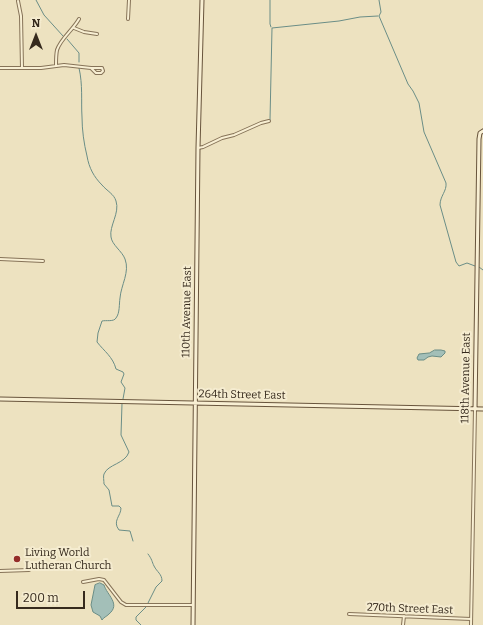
<!DOCTYPE html>
<style>
body{margin:0}
#map{position:relative;width:483px;height:625px;overflow:hidden;background:#ede2c0;font-family:Bitter,serif}
canvas{display:block}
.north{position:absolute;left:16px;top:16px;width:40px;height:40px;-webkit-text-stroke:3px #f5ecd0;paint-order:stroke;rotate:0deg;font-size:11px;font-weight:700;line-height:16px;text-align:center;color:#362a1d}
.north::after{content:'';display:block;margin:auto;width:14px;height:18px;background:#362a1d;clip-path:polygon(50% 0,100% 100%,50% 72%,0 100%)}
.scale{position:absolute;left:16px;top:591px;width:69px;height:18px;box-sizing:border-box;border:2px solid #362a1d;border-top:0;padding-left:5px;font-size:12px;line-height:14px;white-space:nowrap;color:#362a1d;-webkit-text-stroke:3px #f5ecd0;paint-order:stroke}
</style>
<div id="map">
<canvas width="483" height="625"></canvas>
<div class="north">N</div>
<div class="scale">200 m</div>
</div>
<script>
const c = document.querySelector('canvas').getContext('2d');
c.lineJoin = 'round';
function fill(path, color) {
  c.fillStyle = color;
  c.fill(path, 'evenodd');
}
function trace(path, color, width, dash) {
  c.strokeStyle = color;
  c.lineWidth = width;
  c.lineCap = dash ? 'butt' : 'round';
  c.setLineDash(dash || []);
  c.stroke(path);
}
function label(font, color, halo, rows, align = 'center') {
  c.font = font + ' Bitter,serif';
  c.lineWidth = 4;
  c.setLineDash([]);
  c.textBaseline = 'middle';
  c.strokeStyle = halo;
  c.fillStyle = color;
  for (const [text, x, y, turn = 0] of rows) {
    c.save();
    c.translate(x, y);
    c.rotate((+turn || 0) * Math.PI / 180);
    c.textAlign = isNaN(turn) ? turn : align;
    if (halo) c.strokeText(text, 0, 0);
    c.fillText(text, 0, 0);
    c.restore();
  }
}
const water = new Path2D(`
 M435,350H441L445,351V353L441,357L432,356L428,357L424,360H418L417,358L419,354L429,353Z
 M100,583L104,585C107,595 121,604 109,614C106,617 104,617 102,620L100,616L93,612L91,605L95,585Z`);
const stream = new Path2D(`
 M36,0L44,15L63,36
 M270,0V24L271,27
 M379,0L381,12L379,16L408,84L413,91L419,103L424,132L446,183C447,191 440,196 440,205L456,262L459,266L467,263L475,266
 M67,39L79,53V62
 M79,68C83,85 81,101 82,117C82,130 84,144 87,156C89,168 94,177 102,185C107,191 114,194 116,201C120,213 109,226 111,237C112,245 122,251 125,259C130,272 121,285 120,298C119,304 120,313 116,318C114,322 106,320 102,321L98,333L97,342C104,351 113,357 116,369L123,372L124,374L121,382L125,388L123,399
 M270,120L272,28L339,21L360,17L378,16
 M479,267L483,270
 M122,404L121,435L129,452C125,464 108,464 104,474C103,476 104,481 104,484L109,490L112,506H119L121,508C121,516 112,521 119,530L130,531L133,541
 M148,603L156,587L162,581C162,574 157,572 154,566C152,562 152,559 148,554
 M141,625L136,620V617L146,607`);
const street = new Path2D(`
 M18,1L21,16L22,68
 M128,19L129,0
 M74,28L84,32L97,34
 M56,65C56,60 56,55 57,50C61,38 73,30 79,19
 M0,68H41L64,65L91,68H102L103,71L101,73H96L91,68
 M198,148L203,147L222,138L234,135L261,123L269,121
 M0,259L43,261
 M0,571L29,570
 M83,582L99,579L104,580L121,602L126,605H193
 M349,614L471,619
 M403,625L404,616
 M471,625L475,409`);
const secondary = new Path2D(`
 M0,399L483,409
 M475,409L479,139L480,133L483,131
 M193,625L198,148L202,0`);
const markers = [
 [17,559,4,"#942d29"]
];
const streetNames = [
 ["110th Avenue East",187,312,-89],
 ["118th Avenue East",466,378,-89],
 ["264th Street East",242,395,1],
 ["270th Street East",410,609,2]
];
const poiNames = [
 ["Living World",25,553],
 ["Lutheran Church",25,566]
];
fill(water, '#a3bfb8');
trace(water, '#6a8d86', 1);
trace(stream, '#6a8d86', 1);
trace(street, '#867358', 4);
trace(secondary, '#68543c', 5);
trace(street, '#f8efd3', 2);
trace(secondary, '#f8efd3', 3);
for (const [x, y, r, color] of markers) {
  const dot = new Path2D();
  dot.arc(x, y, r, 0, 2 * Math.PI);
  c.fillStyle = color;
  c.fill(dot);
  trace(dot, '#f5ecd0', 1.5);
}
label('11px', '#362a1d', '#f5ecd0', streetNames);
label('11px', '#362a1d', '#f5ecd0', poiNames, 'left');
</script>
